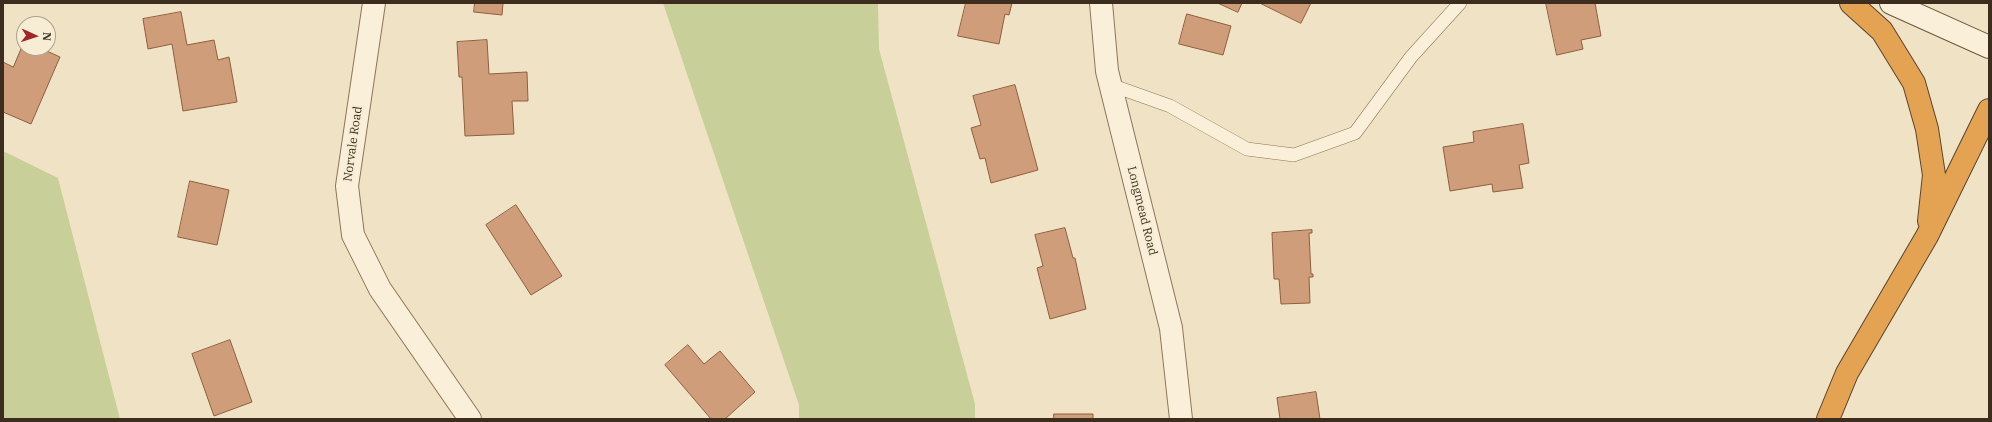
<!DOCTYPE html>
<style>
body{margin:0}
#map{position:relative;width:1992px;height:422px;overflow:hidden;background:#f0e3c5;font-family:"IBM Plex Serif",serif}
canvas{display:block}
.frame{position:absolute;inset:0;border:4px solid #3c2d1f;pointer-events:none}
.north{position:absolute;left:16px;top:16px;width:40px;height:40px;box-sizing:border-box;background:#f7edd5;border:1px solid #aca08c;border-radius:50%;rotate:93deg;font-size:11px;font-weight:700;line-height:16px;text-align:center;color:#3c2d1f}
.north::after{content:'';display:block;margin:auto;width:14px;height:18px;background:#9f2728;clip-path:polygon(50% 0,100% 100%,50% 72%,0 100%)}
</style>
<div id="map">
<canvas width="1992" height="422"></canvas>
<div class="frame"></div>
<div class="north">N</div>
</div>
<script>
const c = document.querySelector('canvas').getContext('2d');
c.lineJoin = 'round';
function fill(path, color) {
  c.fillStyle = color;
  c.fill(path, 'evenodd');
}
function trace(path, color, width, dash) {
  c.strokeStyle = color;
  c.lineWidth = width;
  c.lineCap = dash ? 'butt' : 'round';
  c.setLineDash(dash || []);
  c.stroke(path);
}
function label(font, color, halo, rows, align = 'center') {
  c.font = font + ' "IBM Plex Serif",serif';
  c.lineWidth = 4;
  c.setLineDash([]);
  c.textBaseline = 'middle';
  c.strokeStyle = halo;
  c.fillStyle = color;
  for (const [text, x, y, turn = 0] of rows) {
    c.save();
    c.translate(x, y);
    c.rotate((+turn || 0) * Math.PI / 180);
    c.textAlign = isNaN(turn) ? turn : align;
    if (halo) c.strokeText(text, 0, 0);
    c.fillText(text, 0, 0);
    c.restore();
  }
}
const green = new Path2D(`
 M663,3H878L879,49L975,404V419H799V405Z
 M3,151L58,178L120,419H3Z`);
const building = new Path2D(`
 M475,3H503L502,15L474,12Z
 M966,3H1012L1009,15L1005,14L999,44L958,36Z
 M1218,3H1242L1238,12Z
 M1260,3H1311L1301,23Z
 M1546,3H1595L1601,36L1581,40L1583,49L1557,55Z
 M181,12L187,45L214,40L218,60L229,57L237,102L183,111L172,44L148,49L143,19Z
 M1187,14L1231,26L1223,55L1179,44Z
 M487,40L489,74L527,72L528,101H512L514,134L465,136L462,77H459L457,42Z
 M24,42V48H40L60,57L31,124L3,112V62L13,67Z
 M1015,85L1038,170L991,183L985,158L980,159L971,128L981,125L973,96Z
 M1523,124L1529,163L1519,165L1523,188L1493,192L1492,184L1450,191L1443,147L1474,142L1473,132Z
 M190,181L229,190L217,245L178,237Z
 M516,205L562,276L531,295L486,225Z
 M1065,228L1073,258H1075L1086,309L1050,319L1037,268L1043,266L1035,235Z
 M1312,230V233H1309L1311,274H1313V277H1309L1310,303L1281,304L1279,279H1274L1272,233Z
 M230,340L252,402L214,416L192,354Z
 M688,345L704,364L720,351L755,392L725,419H711L665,365Z
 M1316,392L1320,419H1280L1277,398Z
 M1054,414H1093V419H1054Z`);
const service = new Path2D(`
 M1111,85L1170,106L1247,149L1294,155L1355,133L1411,57L1460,3`);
const minor = new Path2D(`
 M374,3L347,186L353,235L380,289L470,419
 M1101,3L1107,71L1171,328L1181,419`);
const secondary = new Path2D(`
 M1891,3L1989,47`);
const motorway = new Path2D(`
 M1851,3L1882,31L1914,83L1927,129L1934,175L1929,221
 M1828,419L1847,373L1927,236L1989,110`);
const streetNames = [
 ["Norvale Road",353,144,-82],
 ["Longmead Road",1142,211,76]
];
fill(green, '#c9cf98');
fill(building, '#d09d7a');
trace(building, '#8d5e3f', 1);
trace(service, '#8d755a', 14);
trace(minor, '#8d755a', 24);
trace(secondary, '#6f563d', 24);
trace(motorway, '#5a432e', 24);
trace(service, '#faf0d9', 13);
trace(minor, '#faf0d9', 22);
trace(secondary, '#faf0d9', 22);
trace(motorway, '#e3a353', 22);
label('12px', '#3c2d1f', '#f7edd5', streetNames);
</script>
